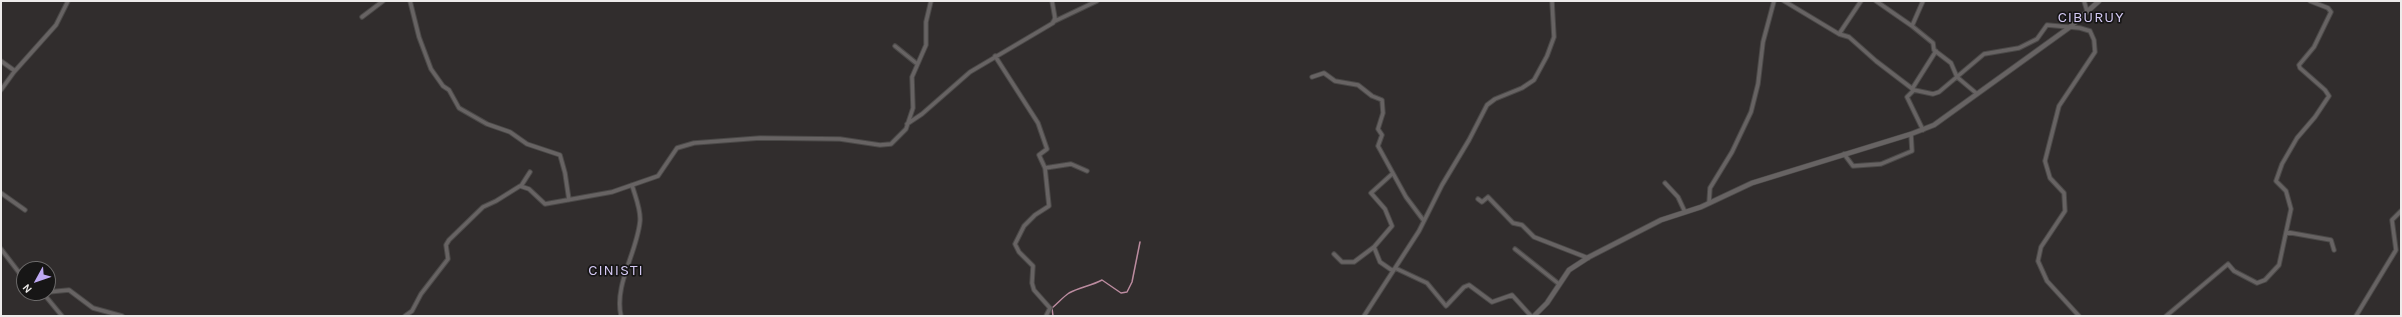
<!DOCTYPE html>
<style>
body{margin:0}
#map{position:relative;width:2402px;height:317px;overflow:hidden;background:#312d2d;font-family:Karla,sans-serif}
canvas{display:block}
.frame{position:absolute;inset:0;border:2px solid #edebea;pointer-events:none}
.north{position:absolute;left:16px;top:261px;width:40px;height:40px;box-sizing:border-box;background:#171616;border:1px solid #6d6b6b;border-radius:50%;rotate:230deg;font-size:11px;font-weight:700;line-height:16px;text-align:center;color:#edebea}
.north::after{content:'';display:block;margin:auto;width:14px;height:18px;background:#bea9f4;clip-path:polygon(50% 0,100% 100%,50% 72%,0 100%)}
</style>
<div id="map">
<canvas width="2402" height="317"></canvas>
<div class="frame"></div>
<div class="north">N</div>
</div>
<script>
const c = document.querySelector('canvas').getContext('2d');
c.lineJoin = 'round';
function trace(path, color, width, dash) {
  c.strokeStyle = color;
  c.lineWidth = width;
  c.lineCap = dash ? 'butt' : 'round';
  c.setLineDash(dash || []);
  c.stroke(path);
}
function label(font, color, halo, rows, align = 'center') {
  c.font = font + ' Karla,sans-serif';
  c.lineWidth = 3.5;
  c.setLineDash([]);
  c.textBaseline = 'middle';
  c.strokeStyle = halo;
  c.fillStyle = color;
  for (const [text, x, y, turn = 0] of rows) {
    c.save();
    c.translate(x, y);
    c.rotate((+turn || 0) * Math.PI / 180);
    c.textAlign = isNaN(turn) ? turn : align;
    if (halo) c.strokeText(text, 0, 0);
    c.fillText(text, 0, 0);
    c.restore();
  }
}
const stream = new Path2D(`
 M1053,316L1052,308C1058,303 1063,297 1069,293C1080,287 1091,286 1102,280L1121,293L1127,292L1132,282L1140,242`);
const minor = new Path2D(`
 M410,1L419,37L431,69L443,86L449,90L459,108L487,124L510,132L527,144L560,155L565,173L569,200
 M1784,1L1839,34L1849,37L1876,61L1914,90L1907,97L1923,130
 M1876,1L1912,26
 M1923,1L1912,26L1933,43L1934,50L1951,63L1957,77L1976,93
 M2084,1L2087,11
 M362,17L383,1
 M1053,22L1097,1
 M1839,34L1861,1
 M895,46L916,63
 M995,56L1038,123L1047,149L1039,155L1045,168L1049,206L1035,215L1024,226L1015,244L1019,252L1033,266L1032,283L1034,290L1050,308L1046,316
 M1,61L15,71
 M1312,77L1324,73L1335,81L1358,85L1372,96L1382,100L1383,113L1378,129L1382,135L1378,146L1406,197L1424,221
 M1912,89L1936,51
 M1,90L14,72L56,25L68,1
 M1914,90L1933,94L1939,92L1984,54L2019,48L2037,39L2047,25L2080,28L2090,31L2094,40L2095,52L2059,106L2045,161L2050,178L2064,193L2065,211L2041,247L2038,261L2047,281L2079,316
 M907,124L922,114L970,72L1053,23L1055,18L1052,1
 M1844,154L1853,166L1881,164L1912,151L1911,134
 M1045,168L1071,164L1087,171
 M1392,174L1371,193L1385,209L1392,226L1374,247L1380,262L1393,271
 M1665,183L1678,197L1685,212
 M521,186L530,172
 M1,193L25,210
 M1478,199L1482,202L1488,197L1513,223L1522,225L1534,237L1588,258
 M1709,203L1710,188L1732,152L1751,112L1758,84L1763,42L1774,1
 M2286,232L2331,240L2334,250
 M1,249L24,279
 M1515,249L1559,284
 M1334,254L1342,262H1354L1374,247
 M1395,268L1427,283L1446,306L1464,287L1469,285L1492,302L1512,295L1531,316
 M48,292L69,290L93,308L122,316
 M43,293L62,316
 M405,316L412,311L421,294L448,259L446,245L449,240L483,207L496,201L520,186L529,189L545,204L612,192L658,176L677,148L694,143L760,138L840,139L880,145L891,144L906,129L913,108L912,77L926,45V22L931,1
 M621,316C614,284 637,253 640,221C641,209 635,196 632,185
 M1364,316L1419,231L1442,185L1469,140L1487,105L1495,99L1522,88L1534,80L1547,56L1554,37L1552,1
 M2166,316L2228,264L2234,271L2257,283L2265,280L2279,265L2291,209L2286,191L2276,181L2282,164L2297,138L2315,117L2329,96L2325,90L2300,68L2299,65L2314,47L2331,12L2328,8L2310,1
 M2356,316L2396,250L2392,220L2401,211`);
const tertiary = new Path2D(`
 M1534,316L1547,303L1569,270L1589,257L1661,220L1701,207L1752,183L1911,134L1934,125L2070,27L2099,1`);
const quarterNames = [
 ["CIBURUY",2091,18],
 ["CINISTI",616,271]
];
trace(stream, '#bb8b9f', 1.5);
trace(minor, '#4b4948', 5.5);
trace(tertiary, '#4b4948', 6);
trace(minor, '#676363', 3.5);
trace(tertiary, '#676363', 4.5);
c.letterSpacing = '1px';
label('15px', '#d5caf5', '#171616', quarterNames);
c.letterSpacing = '0px';
</script>
